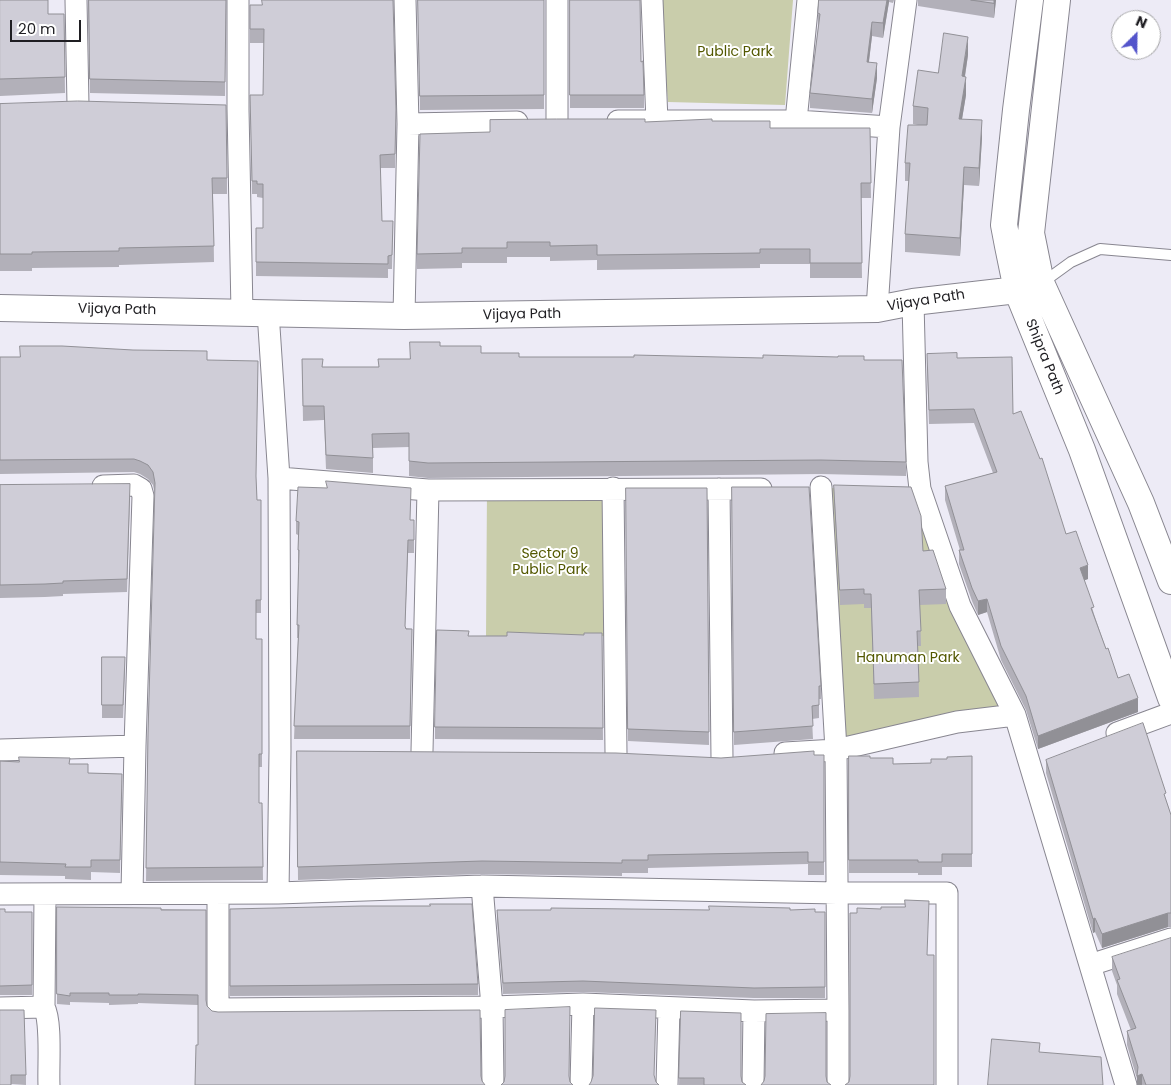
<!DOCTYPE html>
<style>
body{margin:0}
#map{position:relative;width:1171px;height:1085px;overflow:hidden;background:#edebf6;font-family:Poppins,sans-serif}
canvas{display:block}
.north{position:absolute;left:1111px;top:10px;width:50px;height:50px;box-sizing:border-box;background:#fff;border:1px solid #a5a5a7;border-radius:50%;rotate:23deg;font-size:14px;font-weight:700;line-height:20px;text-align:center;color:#1f1e22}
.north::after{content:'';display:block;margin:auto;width:18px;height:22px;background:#5354cb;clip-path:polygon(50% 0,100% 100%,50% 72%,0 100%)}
.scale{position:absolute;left:10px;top:20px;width:71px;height:22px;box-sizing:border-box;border:2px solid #1f1e22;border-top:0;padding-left:6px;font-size:15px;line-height:18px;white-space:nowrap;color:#1f1e22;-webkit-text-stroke:4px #fff;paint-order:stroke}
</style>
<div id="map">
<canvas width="1171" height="1085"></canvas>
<div class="north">N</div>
<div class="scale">20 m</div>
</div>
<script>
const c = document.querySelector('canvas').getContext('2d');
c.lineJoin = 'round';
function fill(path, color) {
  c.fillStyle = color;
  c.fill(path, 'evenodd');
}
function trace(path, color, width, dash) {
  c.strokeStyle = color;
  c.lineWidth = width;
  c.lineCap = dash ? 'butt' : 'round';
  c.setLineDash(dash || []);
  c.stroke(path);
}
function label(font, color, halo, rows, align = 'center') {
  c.font = font + ' Poppins,sans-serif';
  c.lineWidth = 4;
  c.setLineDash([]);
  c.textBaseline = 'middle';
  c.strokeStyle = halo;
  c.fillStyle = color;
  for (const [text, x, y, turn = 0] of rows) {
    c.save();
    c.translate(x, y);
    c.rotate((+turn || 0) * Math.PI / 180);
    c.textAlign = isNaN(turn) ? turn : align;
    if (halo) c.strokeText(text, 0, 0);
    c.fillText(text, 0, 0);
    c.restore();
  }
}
const green = new Path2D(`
 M659,0H793L785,105L668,102Z
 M613,488L615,636L486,637L487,489Z
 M821,488L920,489L1015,715L836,750Z`);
const service = new Path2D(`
 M1042,283L1071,262L1100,249L1171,255`);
const minor = new Path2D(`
 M76,0L78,105
 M238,0V109L242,312
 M557,0V121
 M652,0L657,121
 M618,121H796L889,127
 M796,121L808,0
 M408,124L517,122
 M913,302L917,462L920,489L960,606L1015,715L1126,1085
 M877,309L889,127L906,0
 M268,312L279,478L280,751L278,893L482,886L837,893H947V1085
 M404,316L408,124L405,0
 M279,478L428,490L761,489
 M103,486L134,485L141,489L143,496L135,746
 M613,488L616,753
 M719,489L722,758
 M1117,733L1171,713
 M0,750L135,746L132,893
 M422,751L428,490
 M785,753L836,750L821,487
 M482,886L492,1007L493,1085
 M0,894L278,893
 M218,894V1009L492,1007L583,1004L754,1011L838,1010V1085
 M1090,965L1171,939
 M44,1007L45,895
 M0,1008L44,1007C52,1022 48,1067 49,1085
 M838,1010L836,750L957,722L1015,715
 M581,1085L583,1004
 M667,1085L669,1008
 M753,1085L754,1011`);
const tertiary = new Path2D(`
 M1030,0L1016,110L1004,225L1008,246L1017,290L1082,450L1171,698
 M1057,0L1031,233L1041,283L1141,503L1171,581
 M0,308L404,316L877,309L913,302L1017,290L1041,283`);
const wall = new Path2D(`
 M0,0L48,14H64L65,93L0,96Z
 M88,0H226L225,96L90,93Z
 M418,0H544V109L420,110Z
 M570,0L640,29L641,62L644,95V108H570Z
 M819,0H894L893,3L889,2L883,38L872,36L869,62L877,78L872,113L810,108V93L818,28V13Z
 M918,0H996L994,18L918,6Z
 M250,5H262L396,110L395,168H380L382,221H393L392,269H388V278L256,276V228H263V198L257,197V194H252L250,95H263L264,43H250Z
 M968,55L965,77L966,95L962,119L982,138L979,186L964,185L960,256L905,252V234L909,181H905V163L918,125L913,124V106L938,73Z
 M0,104L227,178V194H213L214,262L119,265V267L32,268V271H0Z
 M712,121L770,128H870L871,198H861L862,278H810V264H760V268L597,270V260L550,261V257H507V263H462V268L417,269V254L645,122Z
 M440,346L481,353L519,357L864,360L906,462V476L821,474L428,478L409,476V447L373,448V473L326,469L324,420L303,421L302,359L323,367H378L410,359Z
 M0,357L207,360L256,480L257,500H261V613H256V639H262V767H259V803H262L263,880L146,881L148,733L155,495L153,485L148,479L140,474L134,472L0,474Z
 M957,358L1013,414L1066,534L1088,579L1084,580L1094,614L1106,649L1118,678L1138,712L1038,749L1026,710L1001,660L987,612L978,615L972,601L959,564V550H960L945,500V486L993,473L974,423L929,424L927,367Z
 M0,485L130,498L127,592L63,594V596L45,597L0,598Z
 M834,485L923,551L946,589V604L920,605L921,646H918L919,697L874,699L871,608H864V604L840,605L834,500Z
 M732,487L821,686V699H819V718L812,719L813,739L734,745Z
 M626,488H707L709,745L628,741Z
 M414,520V553H408L405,628L412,629L410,739H294L298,638H297V625L299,563H298V535L296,534V521Z
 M602,633L603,740L435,739V727L468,636L584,635Z
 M102,657L125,670L123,718H102Z
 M297,751L721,758L824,755V875H808V864L648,868V873H622V876L482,874L298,880Z
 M849,756L870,758L893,764L931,763L947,759L972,756V867H942V875H918V873H849Z
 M1046,760L1166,800L1171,815V927H1168L1102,948L1095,932L1093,933L1046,773Z
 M0,761L69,764L88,773L122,774L120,873L91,872V880L65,879V876L0,875Z
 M57,907L206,910L198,1045V1005L138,1003V1004L109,1005V1003L70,1002V1005L57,1004Z
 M0,909L5,912H32V995H0Z
 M230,909L478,984V995L230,996Z
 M497,910H790L815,912H825V998H754L583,992L503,994L497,921Z
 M1112,957L1171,1085H1137V1079L1127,1045V1031L1131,1030L1117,994V985L1112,971Z
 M0,1010L26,1075V1085L11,1084Z
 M681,1011L741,1076L742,1082L746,1085H679Z`);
const shadedWall = new Path2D(`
 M887,0H889V2L883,38V23Z
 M994,0H996L994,18Z
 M872,22V36L867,76V62Z
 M968,37V55L962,94V76Z
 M877,63V78L872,113V99Z
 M966,77V95L959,137V119Z
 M982,120V138L979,186V168Z
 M964,167V185L960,256V238Z
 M1088,565V579L1080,582V568Z
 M987,599V612L978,615V601Z
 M1138,698V712L1038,749V736Z
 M1168,913V927L1102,948V934Z
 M1095,918V932L1093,933V919Z
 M1142,1074V1085H1137V1076Z`);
const building = new Path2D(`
 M0,0H48V14H64L65,77L0,79Z
 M89,0H226L225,82L90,79Z
 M262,0H393L396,110L395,154L380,155L382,221H393L392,255L388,256V264L256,262V228H263V184H257V181H252L250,95H263L264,29H250V5H262Z
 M418,0H544V95L420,96Z
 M570,0H640L641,62L643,61L644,95H570Z
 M819,0H887L883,23L872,22L867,62L877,63L872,99L810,93L820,14L818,13Z
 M971,0H994V3Z
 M944,33L968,37L962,76L966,77L959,119L982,120L979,168L964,167L960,238L905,234L910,163H905L908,125H927L928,108L913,106L918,70L938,73Z
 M78,101L226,105L227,178H212L214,246L119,248V251L32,252V254H0V104Z
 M557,119H645V122L712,119V121H770V128H870L871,183H861L862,263H810V249H760V253L597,255V245L550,246V242H507V248H462V253L417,254L420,134L490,132V120Z
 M410,342H440V346H481V353H519V357H634V355L763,358V355L838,357V356H864V360H902L906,462L821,460L428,463L409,461V433L372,434L373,458L326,455L324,406H303L302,359H323L322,367H379L378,359H410Z
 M20,346H62L133,350L207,351V360L258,361L256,476L257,500H261V600H256V639H262V754H259V803H262L263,867L146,868L148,733L155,483L153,472L148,465L140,461L134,459L0,460V357H20Z
 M957,353V358L1012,357L1013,414L1021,411L1040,459L1042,458L1066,534L1076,531L1088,565L1080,568L1094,607L1091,608L1106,649L1108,648L1118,678L1129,674L1138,698L1038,736L1026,696L1001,646L987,599L978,601L972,588L959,550H964L945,486L997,472L974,409L929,410L927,354Z
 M326,481L411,488L410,520H414V540H408L405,626L406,629H412L410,726H294L299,625H297L299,550H298L299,522L296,521L298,487L327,488Z
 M130,484L127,579L63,581V583L45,584L0,585V485Z
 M834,485L911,487L921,516L923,551L933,550L946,589L919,590L921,631H917L919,682L874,684L871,594H864V589L840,590Z
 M732,487H809L821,686H819V705L812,706L813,726L734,732Z
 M626,488H707L709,732L628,729Z
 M437,630L469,631L468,636H507V632L584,635V633H602L603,728L435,727Z
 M102,657H125L123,705H102Z
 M1143,723L1166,793L1164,794L1171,815V913H1168L1102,934L1095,918L1093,919L1046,760Z
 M297,751L616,753L721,758L814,751V755H824V862H808V852L648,855V860H622V863L482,861L298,867Z
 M849,756H870V758H893V764L931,763V759H947V757L972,756V854H942V862H918V860H849Z
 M19,757L70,758L69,764H88V773L122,774L120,860H91V867H65L66,864L0,862V761L19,762Z
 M905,900L929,901L927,955H934V1085H845L849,1082L850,1076V913H857V908L881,909V907H905Z
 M430,904H472L478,984L230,986V909L362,906H430Z
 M709,906L790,908V910L815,909V912H825V987L754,988L583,981L503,983L497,910H551V908L709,910Z
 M57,907L161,908V910H206V1000L207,1006L212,1011L218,1012L480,1010L481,1076L482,1081L485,1085H195L196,1045H198V995L138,994V995H109V993H70V996L57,994Z
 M0,909H5V912H32V985L0,986Z
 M1171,938V1085H1146L1142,1074L1137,1076L1138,1067L1127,1031L1136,1028L1117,980L1120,979L1112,957Z
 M570,1007L569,1076L570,1082L573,1085H501L504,1082L505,1076V1010Z
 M595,1008L656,1010L654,1075L656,1082L659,1085H589L591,1082L593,1076Z
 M0,1010H24L26,1075H11V1085H0Z
 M681,1011L741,1013V1076L742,1082L746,1085H704V1078H679Z
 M826,1013V1076L827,1082L831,1085H761L764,1081L765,1076L766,1014Z
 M992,1039L1040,1043L1039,1052L1101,1057L1103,1085H988Z`);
const parkNames = [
 ["Public Park",735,52],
 ["Sector 9",550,554],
 ["Public Park",550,570],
 ["Hanuman Park",908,658]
];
const streetNames = [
 ["Vijaya Path",926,301,-9],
 ["Vijaya Path",117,310,1],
 ["Vijaya Path",522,315,-1],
 ["Shipra Path",1044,357,68]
];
fill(green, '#c9cdab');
trace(service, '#888690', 12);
trace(minor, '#888690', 23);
trace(tertiary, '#888690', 28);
trace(service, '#fff', 10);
trace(minor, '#fff', 21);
trace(tertiary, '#fff', 26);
fill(wall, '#b2b0b9');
fill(shadedWall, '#919096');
fill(building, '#cfcdd7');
trace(building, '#919096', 1);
label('14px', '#535800', '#fff', parkNames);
label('14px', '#1f1e22', '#fff', streetNames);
</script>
